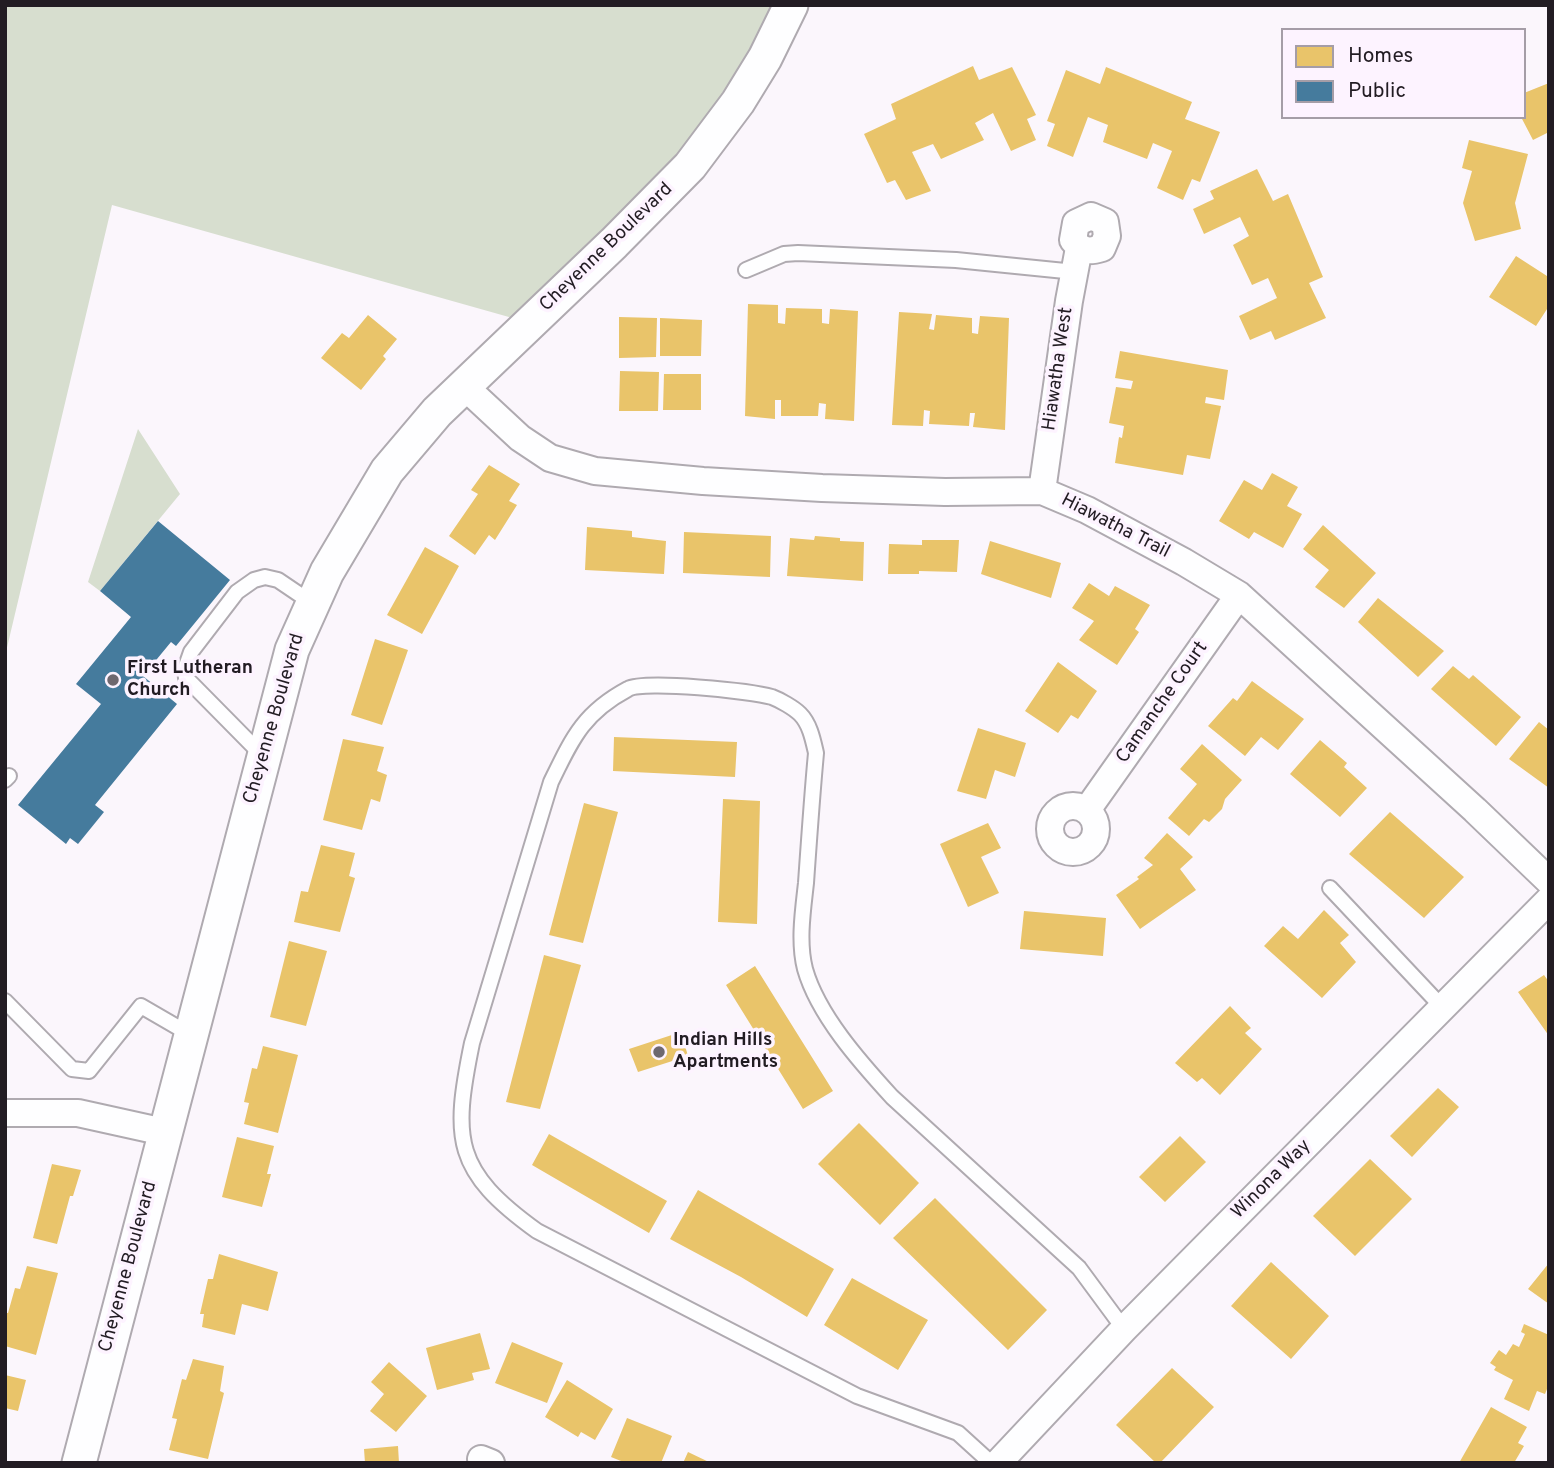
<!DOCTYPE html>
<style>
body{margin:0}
#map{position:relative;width:1554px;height:1468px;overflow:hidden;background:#fbf6fc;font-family:Overpass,sans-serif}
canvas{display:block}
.frame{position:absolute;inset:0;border:7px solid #221c23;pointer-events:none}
.legend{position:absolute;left:1281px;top:28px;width:245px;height:91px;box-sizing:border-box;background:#fdf3ff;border:2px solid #a59da7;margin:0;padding:9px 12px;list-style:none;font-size:21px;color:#221c23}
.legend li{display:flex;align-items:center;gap:14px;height:35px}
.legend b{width:35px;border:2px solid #a59da7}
</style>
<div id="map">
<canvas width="1554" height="1468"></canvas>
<div class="frame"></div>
<ul class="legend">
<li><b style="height:19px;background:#e9c46a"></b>Homes</li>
<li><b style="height:19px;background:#457b9d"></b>Public</li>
</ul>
</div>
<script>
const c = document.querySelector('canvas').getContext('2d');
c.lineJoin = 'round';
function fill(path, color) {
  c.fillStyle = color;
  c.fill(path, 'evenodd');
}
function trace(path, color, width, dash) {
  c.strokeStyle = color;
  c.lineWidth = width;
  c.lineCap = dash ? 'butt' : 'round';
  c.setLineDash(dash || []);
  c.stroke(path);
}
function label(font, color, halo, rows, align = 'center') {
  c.font = font + ' Overpass,sans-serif';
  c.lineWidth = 7;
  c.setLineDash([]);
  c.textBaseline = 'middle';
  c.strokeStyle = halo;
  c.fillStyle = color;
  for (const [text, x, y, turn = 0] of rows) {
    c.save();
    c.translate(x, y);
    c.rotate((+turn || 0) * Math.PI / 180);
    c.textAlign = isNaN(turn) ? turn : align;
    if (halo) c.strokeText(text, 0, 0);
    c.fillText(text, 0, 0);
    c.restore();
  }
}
const green = new Path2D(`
 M5,5H778L737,81L673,168L516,319L112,205L5,656Z
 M138,429L180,494L100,591L88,582Z`);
const homes = new Path2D(`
 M973,66L979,80L1012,67L1036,115L1027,119L1036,140L1011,151L993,113L975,123L984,140L941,159L933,144L912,152L931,191L906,200L895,180L887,183L864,134L896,119L891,104Z
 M1106,67L1192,102L1185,119L1220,132L1200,182L1192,179L1183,200L1157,188L1172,151L1153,143L1147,159L1103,142L1108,125L1088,117L1073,157L1047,146L1055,124L1047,121L1066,70L1100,84Z
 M1549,83V132L1533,140L1521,117H1524V93Z
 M1469,140L1528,154L1515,203L1521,229L1475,241L1463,203L1472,171L1462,168Z
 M1257,169L1273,201L1288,194L1323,277L1309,283L1326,318L1275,340L1271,331L1250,340L1239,316L1277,298L1268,278L1252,285L1242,264L1233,245L1249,236L1240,217L1204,234L1193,209L1214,199L1210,191Z
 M1516,256L1547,276L1549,274V306L1536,326L1489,297Z
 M748,304L778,305V323L785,324L786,308L822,309V323L829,324L830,309L858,311L854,421L825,419L826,404L819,403L818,416H781V400H775V419L745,416Z
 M899,312L932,314L929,329L934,330L936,315L972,318V333L978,334L980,316L1009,318L1005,430L973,427L975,413H970L969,426L929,424L930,411L924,410L923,426L892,425Z
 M368,315L397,339L383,356L386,359L361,390L321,358L342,333L349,338Z
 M619,317L657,318L656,357L619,358Z
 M660,318L702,320L701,356H660Z
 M1120,351L1228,370L1224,400L1206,397L1205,403L1221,406L1210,459L1187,455L1183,475L1115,463L1119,437L1122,438L1124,426L1109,423L1116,387L1131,389L1133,381L1115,378Z
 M620,371L659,372L658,411H619Z
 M664,374H701V410H663Z
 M489,465L520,484L509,501L517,505L495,540L489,535L475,555L449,536L478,494L471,490Z
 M1272,473L1298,487L1287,506L1302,514L1283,548L1254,532L1249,539L1219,521L1244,480L1262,490Z
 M1323,525L1376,573L1344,608L1315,587L1329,570L1303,549Z
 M587,527L632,531V537L666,541L664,574L585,570Z
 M684,532L771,536L770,577L683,573Z
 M815,536L840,538V541L864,542L863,581L787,576L790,538L814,540Z
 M922,540H959L957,572L919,571V574H888L889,544L922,545Z
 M990,541L1061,563L1051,598L981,574Z
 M425,547L459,566L422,634L387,615Z
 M1089,583L1109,596L1115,586L1150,605L1135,629L1139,632L1117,665L1079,640L1094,621L1072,608Z
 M1378,598L1444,651L1418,677L1358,622Z
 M375,639L408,650L382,725L351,715Z
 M1058,662L1097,691L1078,719L1071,715L1058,733L1025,711Z
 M1453,666L1469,679L1473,675L1521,717L1496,746L1431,689Z
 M1252,681L1304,719L1278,750L1261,737L1245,756L1208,726L1233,698L1237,701Z
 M1539,722L1549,730V788L1509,759Z
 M978,728L1026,743L1015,777L995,770L986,799L957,791Z
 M614,737L737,742L735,777L613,771Z
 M343,739L384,747L377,771L387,775L380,802L371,799L362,830L323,820Z
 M1320,740L1347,763L1344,767L1367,788L1340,817L1290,774Z
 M1202,744L1242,780L1225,799L1222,809L1209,822L1204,819L1189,836L1168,818L1197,784L1180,769Z
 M723,799L760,801L757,924L718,922Z
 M584,803L618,812L583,943L549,935Z
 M1390,812L1464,877L1424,918L1349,854Z
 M988,823L1001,848L981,857L999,893L968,907L940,844Z
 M1167,833L1193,857L1180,869L1196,890L1140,929L1116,895L1139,879L1137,877L1153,865L1144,858Z
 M321,845L355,853L349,876L355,878L340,932L294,922L301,891L308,892Z
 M1324,910L1349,935L1340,943L1356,962L1322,998L1264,946L1283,926L1298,939Z
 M1024,911L1106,918L1103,956L1020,949Z
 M289,941L327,951L306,1026L270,1017Z
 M544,955L581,965L540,1109L506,1102Z
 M755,966L833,1091L803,1109L726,985Z
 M1544,975L1549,982V1036L1518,992Z
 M1230,1006L1251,1028L1245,1033L1262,1049L1220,1095L1202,1078L1197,1082L1175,1063Z
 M681,1032L688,1056L638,1072L629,1049Z
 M263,1046L298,1055L278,1133L244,1124L249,1103L244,1102L252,1068L257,1069Z
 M1438,1088L1459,1107L1412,1157L1390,1136Z
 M859,1123L919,1183L880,1225L818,1164Z
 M549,1134L667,1201L649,1233L532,1165Z
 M1180,1136L1206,1162L1165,1202L1139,1177Z
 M237,1137L274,1146L267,1174H271L262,1207L222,1197Z
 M1370,1159L1412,1199L1355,1256L1313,1216Z
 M52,1164L81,1170L73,1196H70L57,1244L33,1238Z
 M698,1190L834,1269L807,1317L741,1277L670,1239Z
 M935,1198L1047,1310L1008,1350L893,1238Z
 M219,1254L278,1272L268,1311L242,1304L235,1335L202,1327L204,1314H200L208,1279H213Z
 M1271,1262L1329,1316L1291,1359L1231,1306Z
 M1549,1263V1304L1528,1289Z
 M27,1266L58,1273L36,1355L5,1346V1313H8L15,1288L20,1289Z
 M852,1278L928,1320L898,1370L824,1325Z
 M1524,1324L1549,1335V1384L1545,1394L1537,1391L1529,1411L1504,1399L1513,1380L1494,1370L1496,1367L1490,1363L1499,1350L1506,1355L1513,1344L1519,1347L1525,1334L1521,1332Z
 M480,1333L490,1369L472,1373L474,1380L437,1390L426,1348Z
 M512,1342L563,1363L547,1403L495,1383Z
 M193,1359L224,1366L220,1391L224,1393L208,1459L169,1450L177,1419L172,1418L182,1379L186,1380Z
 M389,1362L427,1396L396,1432L370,1411L384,1394L371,1382Z
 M1172,1368L1214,1407L1160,1463H1156L1116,1425Z
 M5,1375L26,1380L18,1411L5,1408Z
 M567,1380L613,1409L595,1440L581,1432L578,1437L545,1417Z
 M1491,1407L1527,1427L1518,1443L1524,1446L1514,1463H1459Z
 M627,1418L672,1436L661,1463H626L611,1457Z
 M398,1446L399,1463H365L364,1449Z
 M688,1452L711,1463H683Z`);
const public = new Path2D(`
 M158,521L230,580L176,646L171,642L143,676L177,704L95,805L104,812L78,844L70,838L66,844L18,805L101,704L76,684L131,617L100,591Z`);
const service = new Path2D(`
 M746,270L784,254L798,253L956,260L1075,272
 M262,755L186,678L185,669L191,652L237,592L254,580L265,577L278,580L312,603
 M5,780L9,776
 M1330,888L1443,1008
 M5,1001L72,1069L89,1071L141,1006L191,1035
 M991,1463L958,1433L857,1396L537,1231C454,1171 452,1140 472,1043L551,782C572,739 583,713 628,689C644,680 752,691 772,697C780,700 794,708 800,714C810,724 813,740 816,753C812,796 809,840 806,883C803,910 798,942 805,969C818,1015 860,1062 892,1097L1079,1268L1124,1329`);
const minor = new Path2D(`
 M1091,216L1105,222L1107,236L1102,248C1089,252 1082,252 1073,240L1076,223Z
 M464,386L520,438L550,458L595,471L703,481L822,488L945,492L1042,491L1087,510L1184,562L1239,595L1475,810L1549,881
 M1042,491L1069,301L1079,248
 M1050 829a23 23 0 1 1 46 0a23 23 0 1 1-46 0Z
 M1087,810L1239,595
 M5,1113H78L164,1132
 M481,1459L491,1463
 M998,1463L1124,1329L1549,900`);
const tertiary = new Path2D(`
 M79,1463L292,650L327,572L387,471L437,412L614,243L690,166L738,102L765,58L791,5`);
const markers = [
 [113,680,7,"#6e686f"],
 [659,1052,7,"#6e686f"]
];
const streetNames = [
 ["Cheyenne Boulevard",607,248,-44],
 ["Hiawatha West",1059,369,-82],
 ["Hiawatha Trail",1115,527,27],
 ["Camanche Court",1163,703,-55],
 ["Cheyenne Boulevard",275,719,-74],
 ["Winona Way",1272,1180,-45],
 ["Cheyenne Boulevard",129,1267,-75]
];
const poiNames = [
 ["First Lutheran",127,669],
 ["Church",127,691],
 ["Indian Hills",673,1041],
 ["Apartments",673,1063]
];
fill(green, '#d7decf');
fill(homes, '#e9c46a');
fill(public, '#457b9d');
trace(service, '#afaab0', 18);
trace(minor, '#afaab0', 30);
trace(tertiary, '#afaab0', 37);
trace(service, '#fefeff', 14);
trace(minor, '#fefeff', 26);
trace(tertiary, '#fefeff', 33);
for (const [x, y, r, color] of markers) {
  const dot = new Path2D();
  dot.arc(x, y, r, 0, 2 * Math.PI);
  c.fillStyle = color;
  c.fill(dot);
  trace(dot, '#fdf3ff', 2.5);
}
label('19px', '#221c23', '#fdf3ff', streetNames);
label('bold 19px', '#221c23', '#fdf3ff', poiNames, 'left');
</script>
